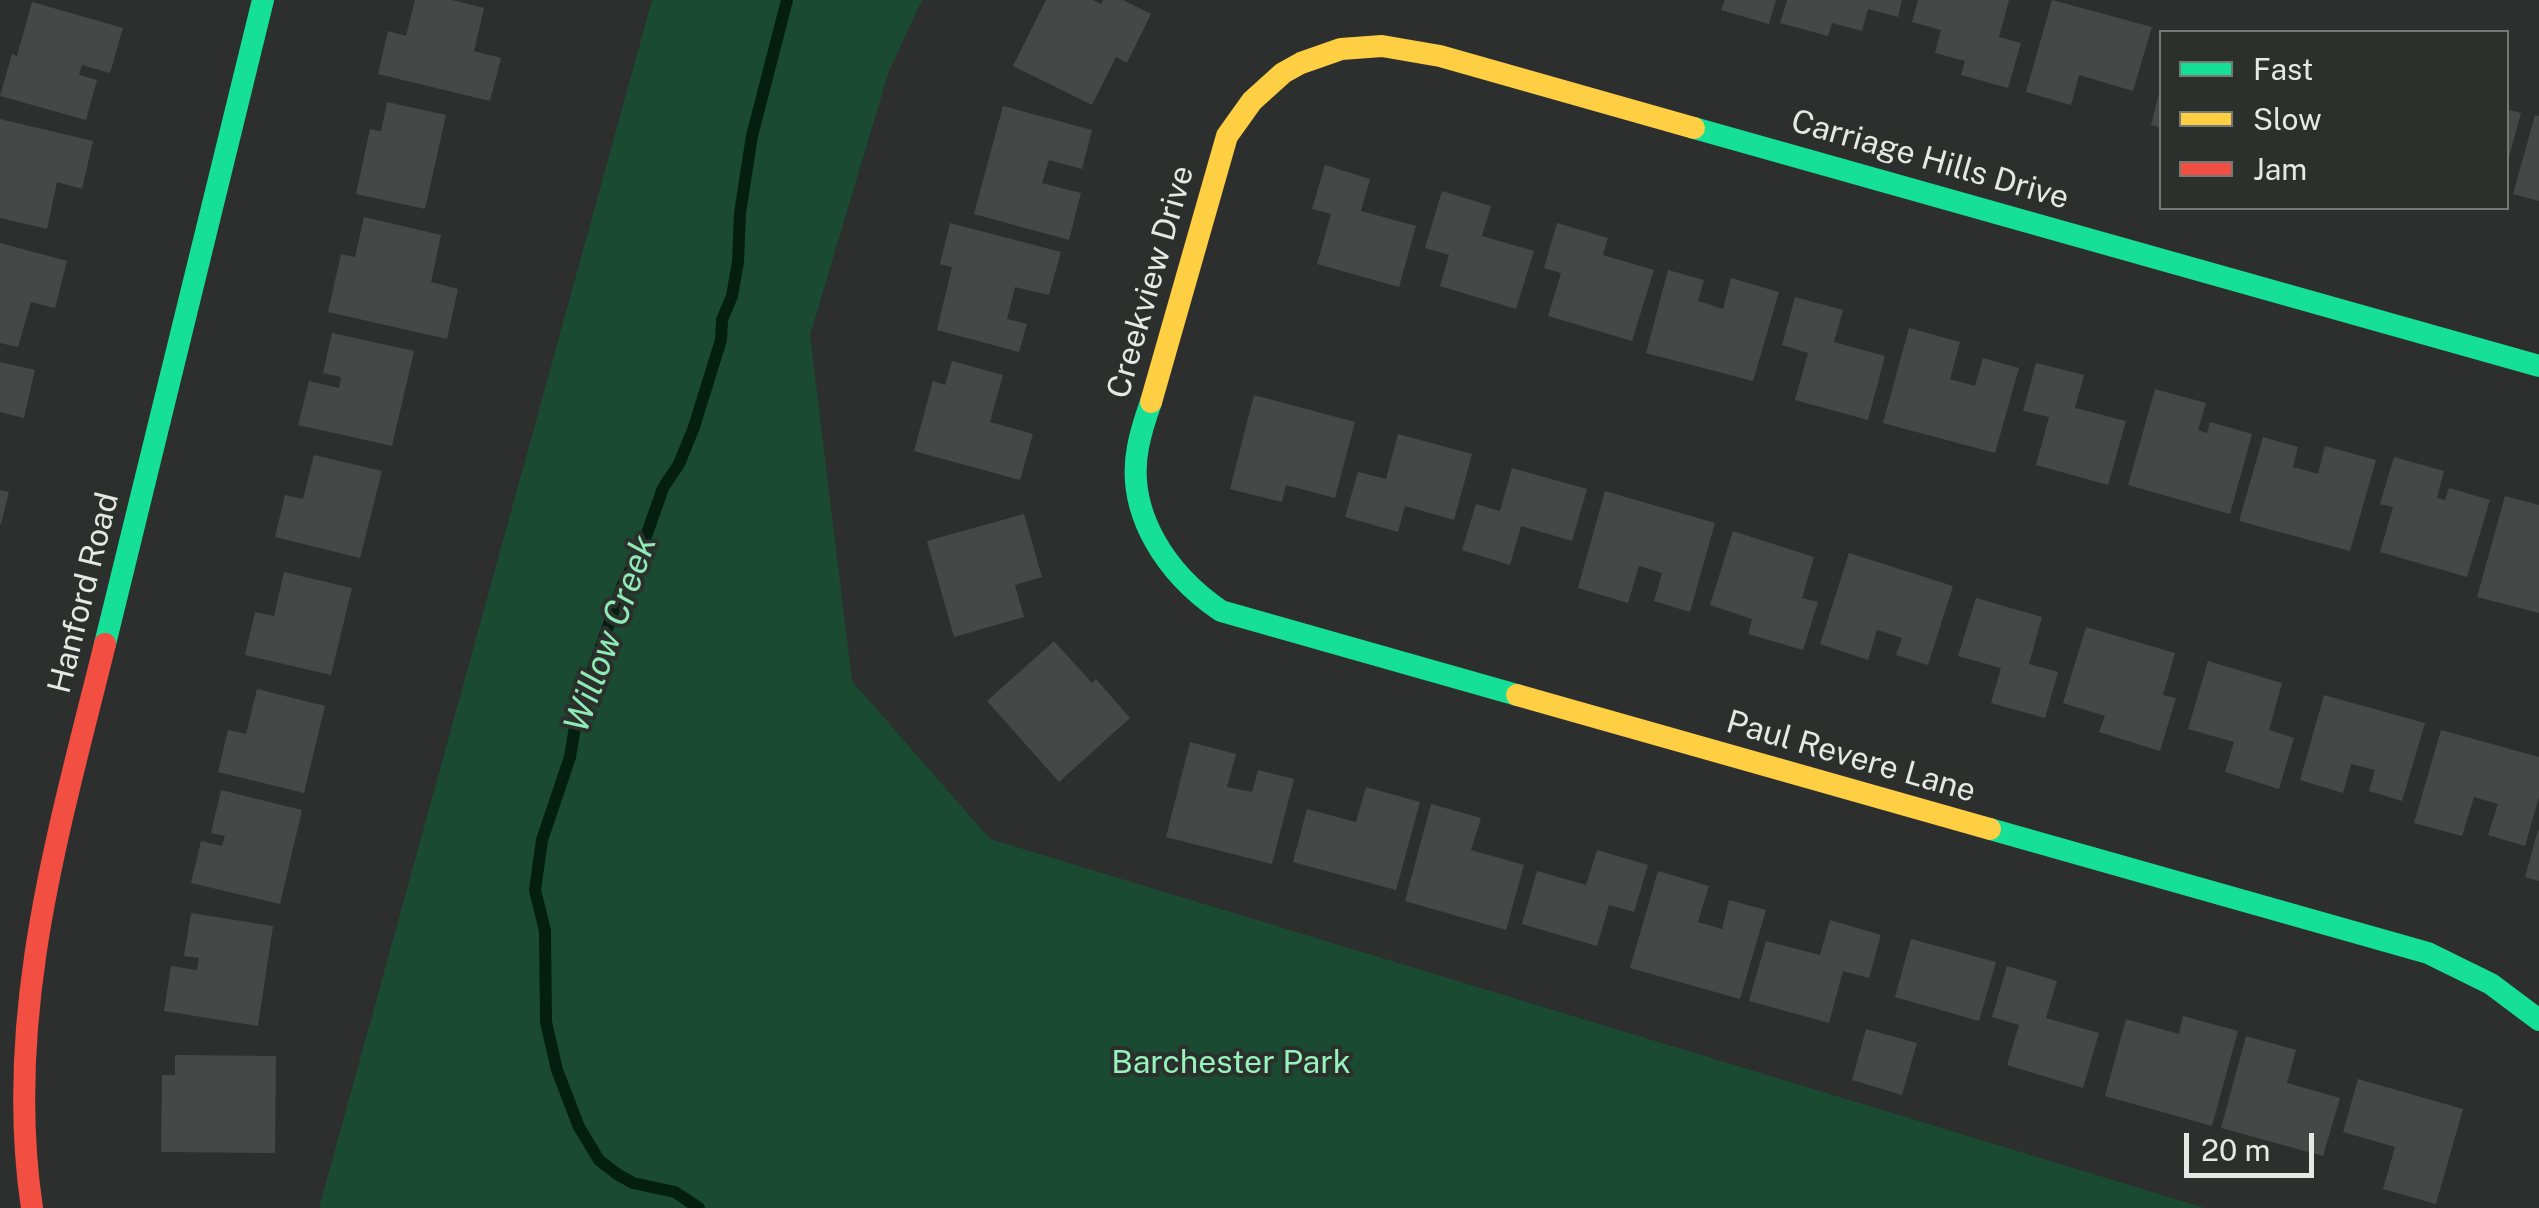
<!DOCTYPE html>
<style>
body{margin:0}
#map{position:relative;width:2539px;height:1208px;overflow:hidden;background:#2c2f2d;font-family:"Public Sans",sans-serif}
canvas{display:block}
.legend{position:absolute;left:2159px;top:30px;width:350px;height:180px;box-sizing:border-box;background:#2b302d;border:2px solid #767a77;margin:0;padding:12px 18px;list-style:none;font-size:30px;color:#e6e8e6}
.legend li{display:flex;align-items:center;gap:20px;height:50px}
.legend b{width:50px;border:2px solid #767a77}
.scale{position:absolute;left:2184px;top:1133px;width:130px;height:45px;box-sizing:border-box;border:5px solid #e6e8e6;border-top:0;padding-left:12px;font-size:30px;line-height:35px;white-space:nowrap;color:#e6e8e6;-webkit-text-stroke:8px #2b302d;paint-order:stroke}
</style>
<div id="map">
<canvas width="2539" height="1208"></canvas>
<ul class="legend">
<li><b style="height:12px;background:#16e098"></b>Fast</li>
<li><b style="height:12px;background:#ffcf43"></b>Slow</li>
<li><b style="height:12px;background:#f24e42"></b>Jam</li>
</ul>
<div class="scale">20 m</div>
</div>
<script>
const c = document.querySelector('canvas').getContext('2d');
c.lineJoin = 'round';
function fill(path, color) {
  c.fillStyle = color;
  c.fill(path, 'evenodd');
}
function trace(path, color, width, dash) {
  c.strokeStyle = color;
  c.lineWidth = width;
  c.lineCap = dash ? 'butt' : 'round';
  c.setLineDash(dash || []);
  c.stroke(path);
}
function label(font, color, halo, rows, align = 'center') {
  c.font = font + ' "Public Sans",sans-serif';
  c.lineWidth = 8;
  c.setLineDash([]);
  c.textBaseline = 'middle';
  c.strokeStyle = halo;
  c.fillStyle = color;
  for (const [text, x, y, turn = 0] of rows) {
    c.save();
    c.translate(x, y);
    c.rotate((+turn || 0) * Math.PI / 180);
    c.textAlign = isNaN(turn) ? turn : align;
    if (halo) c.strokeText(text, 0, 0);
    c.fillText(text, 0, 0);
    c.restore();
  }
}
const green = new Path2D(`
 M652,0H922L889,71L810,335L852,681L990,839L2205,1208H319Z`);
const stream = new Path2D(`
 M699,1208L675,1192L633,1183L617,1174L599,1160L579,1127L557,1070L546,1022L545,931L535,890L542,840L570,757L577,715L622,587L643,545L663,488L679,464L694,427L721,340L722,320L732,296L738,262L740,213L752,136L787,0`);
const building = new Path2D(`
 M415,0H452L484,8L474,51L501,58L490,101L378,74L388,31L406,36Z
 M1046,0H1092L1101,4L1103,0H1123L1151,14L1127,63L1116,57L1092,105L1013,66Z
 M1725,0H1776L1769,24L1721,10Z
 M1787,0H1902L1898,17L1868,9L1862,31L1832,23L1828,36L1780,23Z
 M1918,0H2009L1999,37L2021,43L2008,88L1961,75L1965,61L1935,53L1941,30L1912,22Z
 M2052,0L2152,27L2133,91L2079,75L2071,105L2026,92Z
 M32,2L123,28L110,73L82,65L79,75L97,80L86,120L0,96L12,54L17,56Z
 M2160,90H2162V128L2151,125Z
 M387,102L446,115L425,209L356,194L370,129L381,131Z
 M1003,106L1092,130L1082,169L1049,160L1042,183L1081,193L1069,240L974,214Z
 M2506,109L2521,113L2508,160L2506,159Z
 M2535,115L2539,116V201L2513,194Z
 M0,119L93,141L82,189L57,182L47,229L0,218Z
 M1325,165L1370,179L1361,211L1416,226L1399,287L1317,264L1331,214L1312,209Z
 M1442,191L1491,206L1482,236L1534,251L1516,309L1440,286L1449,255L1425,248Z
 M364,217L441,235L431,282L458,289L447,339L328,312L341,254L355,257Z
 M950,223L1061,252L1049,295L1015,287L1007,319L1027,324L1019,352L937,330L952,267L940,264Z
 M1557,223L1608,238L1603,255L1654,270L1632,341L1548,316L1561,273L1544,268Z
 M0,243L67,261L55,308L31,302L18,347L0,343Z
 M1668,270L1704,280L1698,301L1723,309L1731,278L1779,292L1753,381L1646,353Z
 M1795,297L1843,310L1834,342L1885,356L1868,420L1795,400L1808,353L1782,345Z
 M1909,328L1960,342L1950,379L1975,386L1983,358L2019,368L1995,453L1883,423Z
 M332,333L414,351L392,446L298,425L309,381L339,388L341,377L323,373Z
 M952,361L1003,375L990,422L1033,434L1020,480L914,451L933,381L945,385Z
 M0,362L35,370L24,418L0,412Z
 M2036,363L2084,375L2075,408L2126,421L2108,485L2036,465L2049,417L2023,411Z
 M2155,389L2206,403L2198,430L2207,433L2210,422L2252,434L2230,514L2128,485Z
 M1254,395L1355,422L1335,498L1286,485L1282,502L1230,489Z
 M1398,434L1472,454L1454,520L1405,506L1398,532L1345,517L1358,472L1386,479Z
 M2263,437L2298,447L2293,467L2318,474L2325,446L2376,460L2350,551L2239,521Z
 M314,455L382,471L360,558L275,537L285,495L303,499Z
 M2394,457L2444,471L2437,498L2445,500L2449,488L2490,500L2467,577L2380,552L2393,507L2380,504Z
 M1512,468L1587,489L1572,541L1521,526L1510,565L1462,550L1476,504L1500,511Z
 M0,490L9,492L1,524H0Z
 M1605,491L1715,523L1690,612L1654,601L1662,573L1639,566L1628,603L1578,588Z
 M2505,496L2539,505V613L2477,597Z
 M1024,514L1042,577L1015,585L1024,617L954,637L927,541Z
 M1733,531L1814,557L1802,598L1818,602L1803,650L1748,634L1752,619L1710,605Z
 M1849,553L1953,586L1928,665L1896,655L1902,638L1877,630L1868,660L1820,644Z
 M284,572L352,588L331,675L245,655L255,612L274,616Z
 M1976,598L2042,617L2029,664L2058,672L2045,718L1991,703L2001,668L1958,656Z
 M2086,627L2175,653L2163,695L2176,698L2160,751L2099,732L2105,716L2063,703Z
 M1054,641L1092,683L1096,679L1130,718L1059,782L987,701Z
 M2208,661L2282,683L2269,730L2294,738L2279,789L2225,772L2234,742L2188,729Z
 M257,689L325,706L304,793L218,772L228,730L246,734Z
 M2324,695L2425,723L2402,801L2369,791L2375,770L2351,764L2343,793L2300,780Z
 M2441,730L2539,757V797L2525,846L2488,835L2498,804L2474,797L2462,836L2414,823Z
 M1190,742L1236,754L1227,787L1252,792L1258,770L1294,779L1272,864L1166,837Z
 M1366,787L1420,802L1396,890L1293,862L1307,809L1356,822Z
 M221,790L302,810L280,904L191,883L201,841L222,846L225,836L211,833Z
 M1431,804L1481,818L1471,850L1524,865L1506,930L1405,901Z
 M2538,830H2539V881L2525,877Z
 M1597,850L1648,865L1634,912L1609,905L1597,946L1522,924L1537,871L1586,885Z
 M1658,871L1709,886L1698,922L1722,929L1729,900L1766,910L1740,999L1630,968Z
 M191,913L273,926L258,1026L164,1011L171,966L197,970L199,958L184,956Z
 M1830,920L1881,935L1869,978L1843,971L1829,1023L1749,1001L1766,941L1820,955Z
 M1911,939L1996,962L1979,1021L1895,997Z
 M2007,966L2057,981L2046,1018L2099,1033L2083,1088L2007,1065L2019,1025L1992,1017Z
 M2183,1016L2238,1031L2212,1126L2105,1096L2126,1019L2179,1034Z
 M1866,1029L1917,1043L1902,1095L1852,1080Z
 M2246,1036L2296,1050L2287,1083L2340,1098L2323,1156L2221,1128Z
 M175,1055L276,1056L275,1153L161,1152L162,1075H175Z
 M2358,1079L2463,1109L2436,1204L2383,1189L2395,1147L2343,1132Z`);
const fast = new Path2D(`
 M1694,128L2539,366
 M1151,402C1146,416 1141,431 1138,447C1125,514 1168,575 1221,611L1517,695
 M105,644L263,0
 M1990,829L2428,953L2491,984L2539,1020`);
const slow = new Path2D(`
 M1151,402L1227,136L1252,101L1283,73L1301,63L1341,49L1382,46L1440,56L1694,128
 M1517,695L1990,829`);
const jam = new Path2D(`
 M32,1208C3,1015 59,830 105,644`);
const streetNames = [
 ["Carriage Hills Drive",1930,160,16],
 ["Creekview Drive",1151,282,-74],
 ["Hanford Road",84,593,-76],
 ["Paul Revere Lane",1851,757,16]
];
const parkNames = [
 ["Barchester Park",1231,1063]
];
const waterNames = [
 ["Willow Creek",611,634,-70]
];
fill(green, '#1a4a31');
trace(stream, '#041f0f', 12);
fill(building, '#464847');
trace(fast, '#16e098', 22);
trace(slow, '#ffcf43', 22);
trace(jam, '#f24e42', 22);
label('32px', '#e6e8e6', '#2b302d', streetNames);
label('32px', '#96f3bc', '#2b302d', parkNames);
label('italic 35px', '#8eebb5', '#2b302d', waterNames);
</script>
